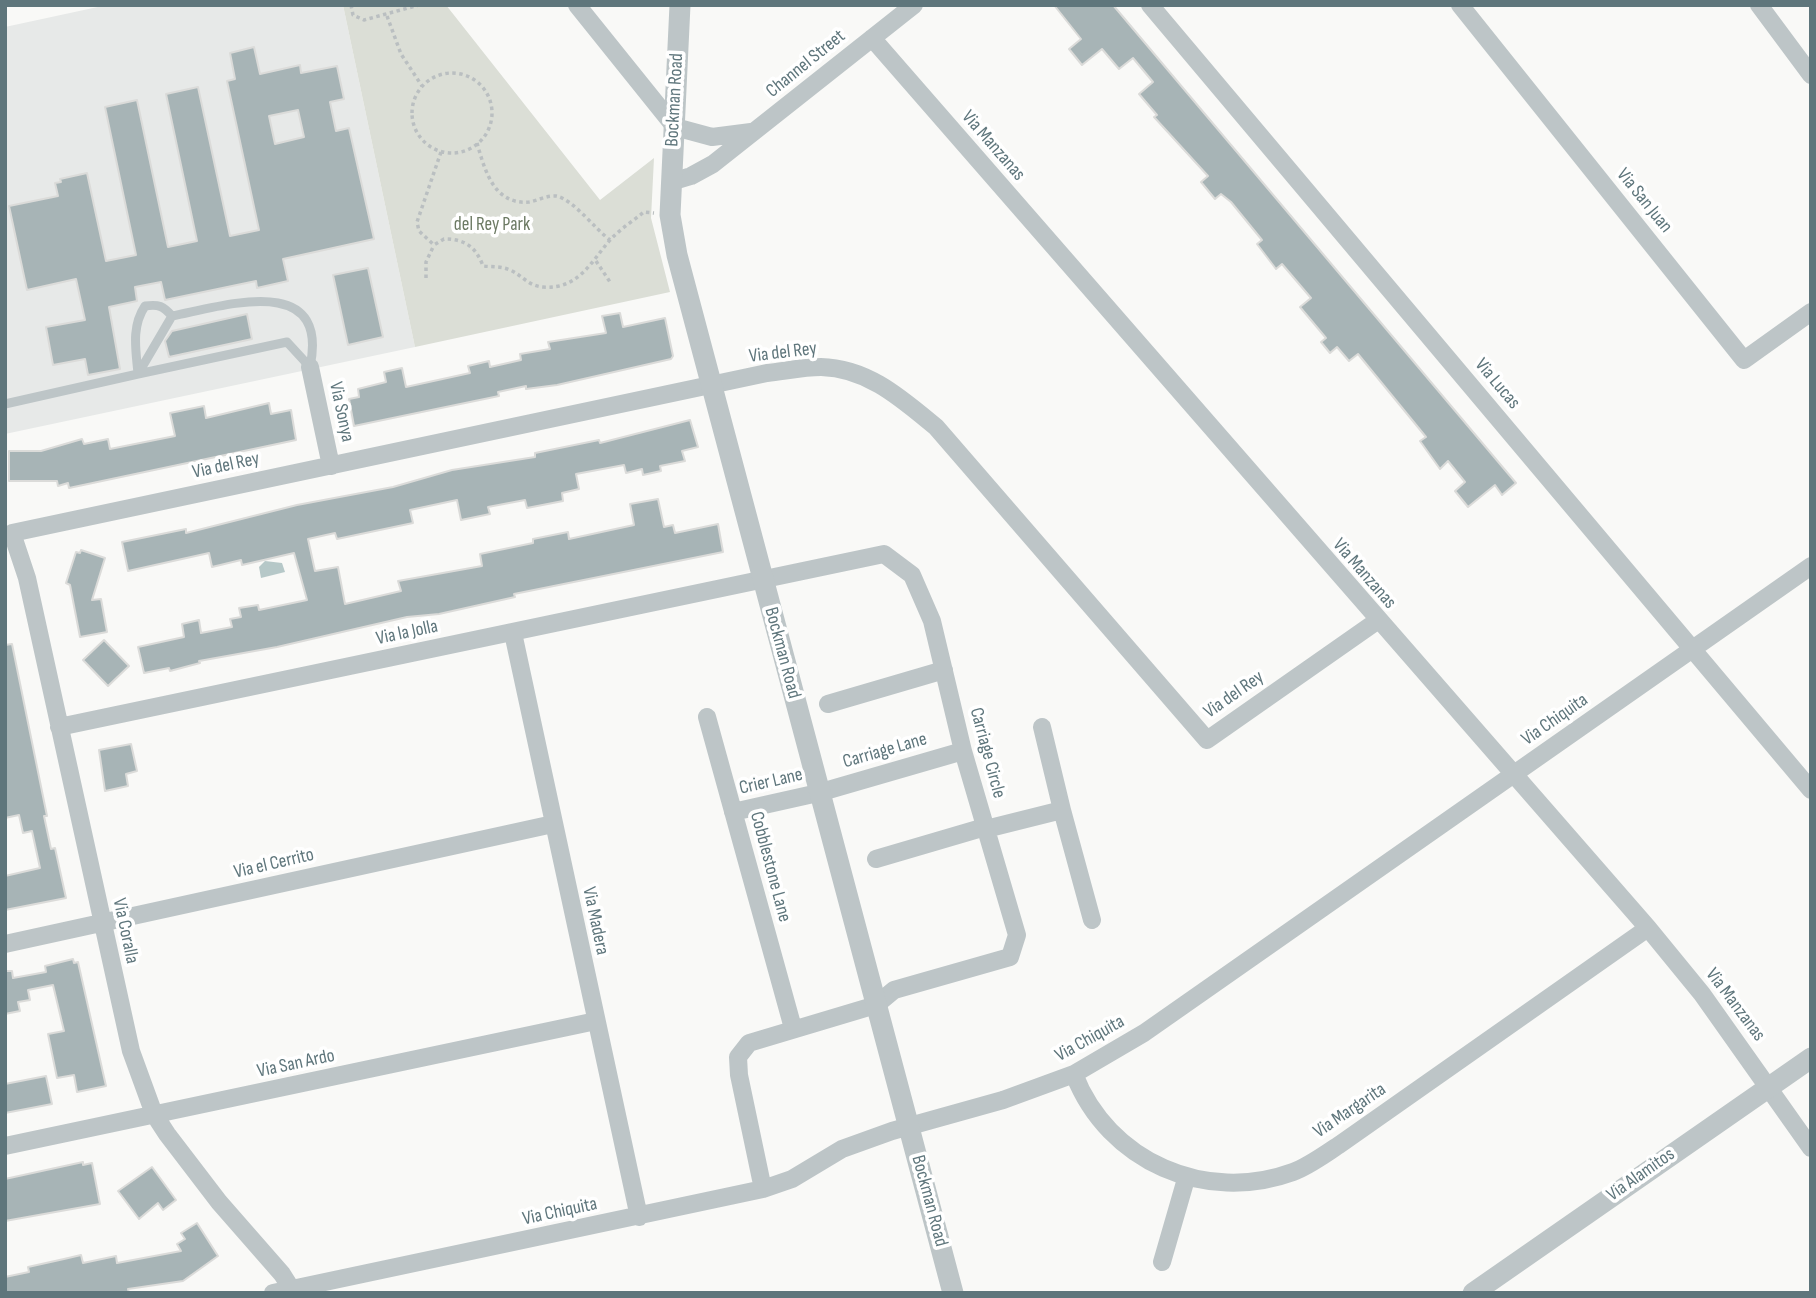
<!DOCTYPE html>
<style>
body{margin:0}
#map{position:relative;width:1816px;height:1298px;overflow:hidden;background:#f9f9f7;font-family:"Sofia Sans Condensed",sans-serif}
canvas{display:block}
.frame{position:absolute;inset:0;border:7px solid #5f767c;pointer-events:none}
</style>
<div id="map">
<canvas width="1816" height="1298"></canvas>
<div class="frame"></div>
</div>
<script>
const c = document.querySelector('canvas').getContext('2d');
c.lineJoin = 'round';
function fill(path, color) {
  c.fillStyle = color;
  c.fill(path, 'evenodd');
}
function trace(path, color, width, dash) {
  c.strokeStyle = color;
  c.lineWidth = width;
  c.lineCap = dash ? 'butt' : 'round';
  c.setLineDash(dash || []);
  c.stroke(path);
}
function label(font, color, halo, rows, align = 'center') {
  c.font = font + ' "Sofia Sans Condensed",sans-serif';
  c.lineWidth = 7;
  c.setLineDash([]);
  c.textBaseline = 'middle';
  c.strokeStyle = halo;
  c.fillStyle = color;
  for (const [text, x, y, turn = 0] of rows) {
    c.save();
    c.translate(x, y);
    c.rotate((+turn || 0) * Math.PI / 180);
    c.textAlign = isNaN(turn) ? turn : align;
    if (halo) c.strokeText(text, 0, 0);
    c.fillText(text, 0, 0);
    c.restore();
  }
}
const built = new Path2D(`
 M107,5H343L415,347L5,434V27Z`);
const green = new Path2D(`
 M343,5H446L600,200L654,158L651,218L670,292L415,347Z`);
const water = new Path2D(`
 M265,561L282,563L285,572L261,578L259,567Z`);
const building = new Path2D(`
 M1054,5H1113L1516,483L1502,495L1495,485L1468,507L1455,491L1465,482L1448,461L1440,469L1420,441L1426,437L1358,354L1349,361L1337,347L1330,353L1321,342L1326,338L1300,307L1311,298L1282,264L1276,269L1257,244L1262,240L1231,202L1221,194L1215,199L1201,182L1208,176L1154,117L1157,115L1139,94L1153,82L1133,58L1119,69L1102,49L1082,65L1069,49L1081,39Z
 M254,47L260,74L300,65L301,73L337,66L344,99L330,102L336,131L349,128L374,239L283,259L288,281L257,288L256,281L165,300L161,282L135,287L137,301L109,307L120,369L88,375L85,359L53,365L46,327L85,320L76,279L27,290L9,206L58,196L55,183L61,182L60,179L87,173L106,261L136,255L105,107L137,100L168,247L197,241L166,94L198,87L230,236L259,230L227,81L235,79L230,53ZM298,110L304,137L275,144L269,116Z
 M368,268L383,337L348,345L333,275Z
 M620,313L623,327L665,318L673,356L671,359L557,385L526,389V386L498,392L499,396L354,426L349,399L359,397L358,389L386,382L384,372L402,368L406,387L470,373L468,366L489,361L490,367L521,360L520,354L550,349L548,342L606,333L602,316Z
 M247,314L252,339L169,357L165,341L172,331Z
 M269,403L271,414L291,410L296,440L69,488L68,483L58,486L57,481H9V451H41L82,439L84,444L108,439L110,449L175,436L170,413L204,406L206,418Z
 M690,420L698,447L682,451L685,461L660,466L661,471L643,475L642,469L626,473L624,465L576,474L579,489L562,493L563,501L527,508L525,500L488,507L490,514L461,520L457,500L410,510L413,523L337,539L335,533L308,539L315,571L338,567L345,604L401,591L398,581L482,566L480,554L533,543V539L568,532L569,539L634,525L630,504L658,499L664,527L673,525L675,533L718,524L723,552L514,594L515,597L439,614L407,617L277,647L199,661L200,663L170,671L169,668L144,673L138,647L184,637L182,624L199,620L201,633L232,627L230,619L241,617L239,608L258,605L259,610L307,600L294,553L242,565L241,560L212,567L209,553L128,571L122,542L186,529V533L297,505L393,487L452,470L535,457V453L599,440L600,443Z
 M81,550L105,558L92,600L101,599L107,632L80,637L70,585L66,583L76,552L80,553Z
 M104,640L129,666L108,686L83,660Z
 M12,644L47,816H44L51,849L55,848L66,898L5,910V876L40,868L32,831L23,833L19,815L5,818V645Z
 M131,744L137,771L126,774L128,786L105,791L99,750Z
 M73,959L74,963L78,962L106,1086L77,1092L74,1075L57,1078L48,1034L64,1031L53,985L28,990L30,1000L18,1002L20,1011L5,1014V971H12L13,978L46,972L45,966Z
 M46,1076L52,1104L5,1113V1084Z
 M83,1162V1165L92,1163L100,1204L5,1221V1179Z
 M152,1167L176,1200L163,1210L158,1203L139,1219L118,1191Z
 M197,1223L218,1256L183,1281L128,1289L129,1293H5V1277L29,1272L28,1267L64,1259L81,1255L83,1263L116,1256L117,1263L181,1251L177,1244L185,1239L181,1233Z`);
const path = new Path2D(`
 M351,5L353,15L364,20L419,5
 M387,16L401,54L422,86
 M412 113a40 40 0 1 1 80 0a40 40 0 1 1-80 0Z
 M477,143C485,171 494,205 529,202C537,201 547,195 556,196C573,199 595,229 610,240
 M441,152L417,222L419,231L434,245L444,239C465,239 476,247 483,266C492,267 501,266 510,270C522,275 528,286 543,287C578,290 591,262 610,240C620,229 633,221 644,212L654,213
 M596,261L610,282
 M426,278V262L434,245`);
const service = new Path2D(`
 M172,316C163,306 159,304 145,306C131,327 136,350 138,374L287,342L310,367
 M5,404L138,374L172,316C224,306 330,271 310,367`);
const minor = new Path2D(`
 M577,5L675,127L712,137L751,132
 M1150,5L1811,790
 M1460,5L1744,360L1811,312
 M1759,5L1811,75
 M872,38L1648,928L1702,994L1811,1148
 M671,182L691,176L713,164L914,5
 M310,367L331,466
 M513,633L639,1217
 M828,704L944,670
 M707,717L793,1028
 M59,727L884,554L912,575L932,621L963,751L1017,935L1010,957L894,990L876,1005L749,1043L738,1057L739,1075L763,1189
 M1042,727L1062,810
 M733,812L818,793L963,751
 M986,829L1062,810L1092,920
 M876,859L985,827
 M5,944L553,824
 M1074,1074C1108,1162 1206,1204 1293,1172C1309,1166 1325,1154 1339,1145L1648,928
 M5,1146L596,1021
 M1162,1262L1186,1179
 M273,1293L763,1189L792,1179L842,1149L892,1131L1003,1100L1074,1074L1144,1033L1811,566
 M294,1293L282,1274L219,1202L167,1134L154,1114L131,1051L27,578L12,533L767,373C785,371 804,367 821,367C868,368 902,399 936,427L1207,740L1377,621`);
const tertiary = new Path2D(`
 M680,5L670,215L677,255L953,1293
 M1473,1293L1811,1058`);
const streetNames = [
 ["Channel Street",806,64,-39],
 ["Bockman Road",675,100,-87],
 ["Via Manzanas",993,146,49],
 ["Via San Juan",1644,201,51],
 ["Via del Rey",783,353,-7],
 ["Via Lucas",1497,384,50],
 ["Via Sonya",341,412,78],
 ["Via del Rey",226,466,-12],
 ["Via Manzanas",1364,574,49],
 ["Via la Jolla",407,633,-12],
 ["Bockman Road",782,653,75],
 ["Via del Rey",1234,695,-35],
 ["Via Chiquita",1555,720,-35],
 ["Carriage Lane",885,751,-16],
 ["Carriage Circle",987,753,75],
 ["Crier Lane",771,782,-13],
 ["Via el Cerrito",274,864,-13],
 ["Cobblestone Lane",770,867,75],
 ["Via Madera",595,921,78],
 ["Via Coralla",125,931,78],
 ["Via Manzanas",1735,1005,53],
 ["Via Chiquita",1090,1039,-29],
 ["Via San Ardo",296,1064,-12],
 ["Via Margarita",1350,1111,-34],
 ["Via Alamitos",1641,1175,-35],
 ["Bockman Road",929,1201,75],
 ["Via Chiquita",560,1212,-12]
];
const parkNames = [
 ["del Rey Park",492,225]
];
fill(built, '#e7e9e8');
fill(green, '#dbded6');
fill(water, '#b6c8c8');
fill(building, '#a7b4b6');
trace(building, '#dbdbd9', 2);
trace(path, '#babfc1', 3.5, [3.5, 3.5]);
trace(service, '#bdc5c7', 9);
trace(minor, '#bdc5c7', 18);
trace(tertiary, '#bdc5c7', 21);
label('19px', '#5f767c', '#fff', streetNames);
label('19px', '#6c7a63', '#fff', parkNames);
</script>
